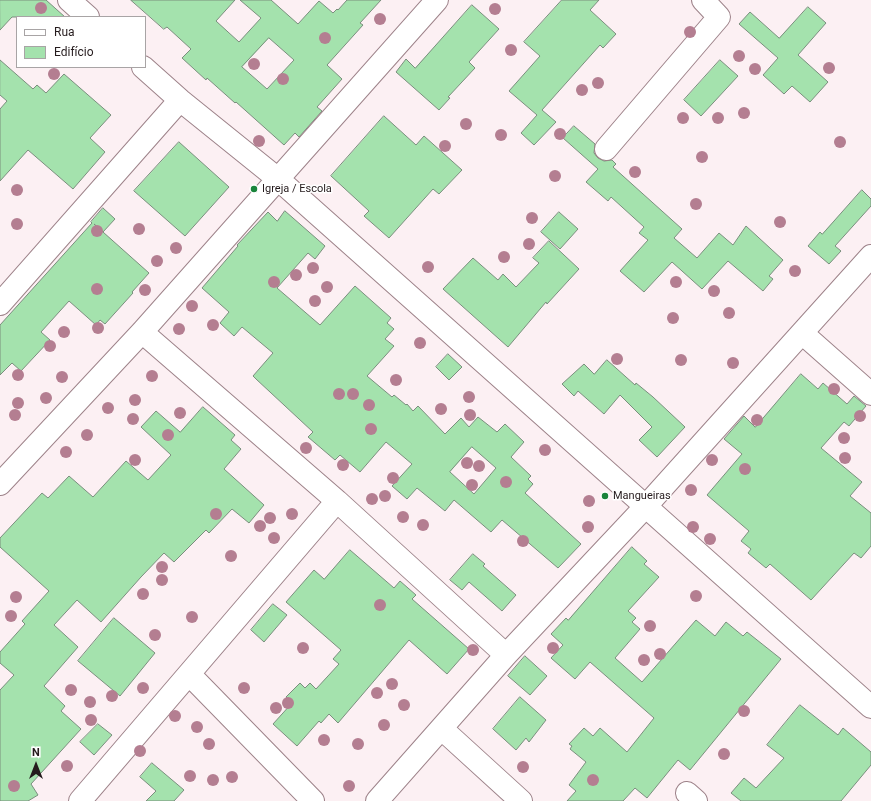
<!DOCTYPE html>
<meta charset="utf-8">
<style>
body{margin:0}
#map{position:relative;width:871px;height:801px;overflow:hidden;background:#fcf0f3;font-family:Roboto,sans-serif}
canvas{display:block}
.legend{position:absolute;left:16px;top:16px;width:130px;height:52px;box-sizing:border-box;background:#fff;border:1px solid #a8a4a5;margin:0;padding:5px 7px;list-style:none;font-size:12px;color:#251b1d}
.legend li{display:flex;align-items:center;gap:8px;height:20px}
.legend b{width:20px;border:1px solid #a8a4a5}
.north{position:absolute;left:16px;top:745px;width:40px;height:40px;-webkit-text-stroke:3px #fff;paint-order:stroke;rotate:0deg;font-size:11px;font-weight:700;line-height:16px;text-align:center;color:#251b1d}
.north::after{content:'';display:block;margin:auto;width:14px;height:18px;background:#251b1d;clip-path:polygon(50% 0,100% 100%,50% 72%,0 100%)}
</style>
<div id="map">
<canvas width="871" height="801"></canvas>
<ul class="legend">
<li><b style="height:5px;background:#fff"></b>Rua</li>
<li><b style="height:11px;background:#a4e2ad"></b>Edifício</li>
</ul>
<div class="north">N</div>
</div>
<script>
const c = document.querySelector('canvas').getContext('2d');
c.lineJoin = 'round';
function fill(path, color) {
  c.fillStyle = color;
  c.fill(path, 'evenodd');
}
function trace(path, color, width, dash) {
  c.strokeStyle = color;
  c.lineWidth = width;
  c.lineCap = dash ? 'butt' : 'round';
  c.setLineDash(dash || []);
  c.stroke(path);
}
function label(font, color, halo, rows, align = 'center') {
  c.font = font + ' Roboto,sans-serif';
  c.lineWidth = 3;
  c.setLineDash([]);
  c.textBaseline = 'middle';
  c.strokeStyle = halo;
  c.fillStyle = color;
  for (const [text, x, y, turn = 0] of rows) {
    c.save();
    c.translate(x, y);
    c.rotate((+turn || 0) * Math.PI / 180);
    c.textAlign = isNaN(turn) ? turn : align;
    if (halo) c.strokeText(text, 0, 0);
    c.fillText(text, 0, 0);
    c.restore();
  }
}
const building = new Path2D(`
 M0,0H46L65,17H12L0,30Z
 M131,0H235L216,21L239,42L261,18L240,0H271L298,24L319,1L333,13L337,9L338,10L347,0H381L360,23L363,25L327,65L342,79L317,107L322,111L299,137L295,133L284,145L236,102L235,103L207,78L206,80L182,58L191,49L167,27L164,29ZM269,38L294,60L267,89L242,67Z
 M562,0H599L590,10L616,34L603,48L600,45L542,110L556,122L534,145L521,133L537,115L509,91L540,56L524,42Z
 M472,5L499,29L469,62L475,68L448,97L450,98L439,110L396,72L406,59L415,68Z
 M808,7L826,23L798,55L828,82L810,102L792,86L784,94L763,75L778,58L739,24L750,12L779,38Z
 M0,60L33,89L37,85L46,93L64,74L111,115L90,138L105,152L73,189L28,150L0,181V109L7,101L0,95Z
 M720,60L738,76L701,116L684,100Z
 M384,116L416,145L424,136L462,170L439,194L433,189L389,238L364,216L369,211L331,176Z
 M574,126L595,144L594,153L598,158L604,161L612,160L616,164L613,167L682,229L674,238L697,258L719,233L733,245L746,226L783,260L769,276L773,279L763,291L728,261L702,289L672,262L644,292L620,271L648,240L639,233L644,227L611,197L608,201L586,182L598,169L563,138Z
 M179,142L229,187L185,236L134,191Z
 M862,190L871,199V206L835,246L841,251L829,264L808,246L820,232L822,234Z
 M103,208L115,219L103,232L94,224L149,273L132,292L133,293L105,324L100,320L96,325L69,301L41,332L50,340L21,371L12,363L0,375V325L92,223L91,222Z
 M285,211L325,246L315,259L308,253L277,288L320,325L355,286L391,318L387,323L394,329L385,339L394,346L367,376L392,397L394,395L406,405L407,404L413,411L418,406L445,434L461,418L469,427L478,417L497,432L505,424L524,442L511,457L531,476L528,479L533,484L525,493L581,544L558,568L502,520L491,532L454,500L445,511L417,488L407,499L392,486L412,464L386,442L360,472L340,455L335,460L308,437L313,432L256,379L253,376L273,353L242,327L234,336L220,323L229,312L202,288L238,246L237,245L268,212L277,221ZM472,447L496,468L474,494L450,472Z
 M559,212L578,229L560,249L541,232Z
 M549,241L579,269L547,304L546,302L508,347L443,289L473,258L498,280L503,274L516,287L539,263L533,258Z
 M448,354L462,367L449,380L436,367Z
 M607,360L635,385L636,383L653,397L685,427L657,457L639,440L652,427L620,395L604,414L578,391L574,396L562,384L584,364L594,374Z
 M801,374L818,389L823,383L847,404L854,396L866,406L849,426L844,422L821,448L862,482L850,496L871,513V546L861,558L854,553L811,600L770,564L766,568L748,553L751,549L741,541L749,531L707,495L742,454L724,439L744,416L755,427Z
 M203,407L235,435L231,440L241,449L224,469L264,505L249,523L232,509L209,533L206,530L174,562L164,553L141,577L101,622L77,600L54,625L78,647L44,686L65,706L61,711L81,729L31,784L38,795L28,801H0V690L14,675L0,663V652L25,624L22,621L49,591L0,547V538L42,493L48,498L69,476L93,497L126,461L148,480L171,455L141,427L156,411L180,432Z
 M632,547L647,561L644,564L659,577L628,611L636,618L632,622L640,629L615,658L642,682L696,620L715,636L726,622L743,636L747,632L781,659L690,770L678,760L647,798L635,788L623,801H567L576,791L569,785L586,762L570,749L572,746L569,744L584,728L593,736L600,728L627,752L654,718L590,662L575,679L551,658L563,645L551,634L566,618L568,620Z
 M350,550L394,588L400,581L416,595L412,599L469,649L447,674L409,640L338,723L329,714L321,723L319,721L297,746L273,724L292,703L286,697L300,683L305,688L310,683L316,689L339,664L333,659L341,650L286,602L314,570L324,579Z
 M473,554L485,564L483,566L516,595L502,611L469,582L462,590L450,580Z
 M273,604L287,615L264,642L251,630Z
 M114,618L155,653L120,696L78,661Z
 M525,656L547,676L530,695L508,676Z
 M520,697L546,720L529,742L526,738L516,750L493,729Z
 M800,705L838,735L843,728L871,752V765L841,801H741L731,793L744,778L756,788L784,758L767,745Z
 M98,724L112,735L94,755L80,742Z
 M152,763L184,790L174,801H146L156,791L140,777Z`);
const minor = new Path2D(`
 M69,0L88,17
 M143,67L180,100L278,179L871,707
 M606,149L719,17L703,0
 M0,304L180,100
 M142,332L337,501L506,655
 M802,333L871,394
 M0,484L142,332L437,0
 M189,674L313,801
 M442,729L521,801
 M687,793L696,801
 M80,801L337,501
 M377,801L506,655L646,506L871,256`);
const trees = [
 [41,8],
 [495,9],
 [380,19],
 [690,32],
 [325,38],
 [511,50],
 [739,56],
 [254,64],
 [829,68],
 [755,69],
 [54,74],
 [283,79],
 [598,83],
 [582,90],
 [744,113],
 [683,118],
 [718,118],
 [466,124],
 [560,134],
 [501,135],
 [259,141],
 [840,142],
 [445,146],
 [702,157],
 [635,172],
 [555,176],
 [17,190],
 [696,204],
 [532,218],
 [780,222],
 [17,224],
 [139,229],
 [97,231],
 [529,244],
 [176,248],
 [504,257],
 [157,261],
 [428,267],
 [313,268],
 [795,271],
 [296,275],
 [274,282],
 [676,282],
 [327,287],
 [97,289],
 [145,290],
 [714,291],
 [315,301],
 [192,306],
 [729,313],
 [673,318],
 [213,325],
 [98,328],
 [179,329],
 [64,332],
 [420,343],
 [50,346],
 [617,359],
 [681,360],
 [733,363],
 [18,375],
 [152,376],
 [62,377],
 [396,380],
 [834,389],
 [339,394],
 [353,394],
 [469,397],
 [46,398],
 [135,400],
 [18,403],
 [369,405],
 [108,408],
 [441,409],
 [180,413],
 [15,415],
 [470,415],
 [860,416],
 [133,419],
 [757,420],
 [371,429],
 [87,435],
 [168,435],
 [844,438],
 [306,448],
 [545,450],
 [66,452],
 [845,458],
 [135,460],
 [712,460],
 [467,463],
 [343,465],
 [479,466],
 [745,469],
 [393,478],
 [506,482],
 [472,485],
 [691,490],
 [385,496],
 [372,499],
 [589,501],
 [216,514],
 [292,514],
 [403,517],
 [270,518],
 [423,525],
 [260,526],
 [588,527],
 [693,527],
 [274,538],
 [710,539],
 [523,541],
 [231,556],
 [162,567],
 [162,580],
 [143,594],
 [696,596],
 [16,597],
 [380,605],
 [11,616],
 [192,617],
 [650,626],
 [155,635],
 [303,648],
 [553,648],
 [473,650],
 [660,654],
 [644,660],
 [392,684],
 [143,688],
 [244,688],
 [71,690],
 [377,693],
 [112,696],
 [90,702],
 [288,703],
 [404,705],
 [276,708],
 [744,711],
 [175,716],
 [91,720],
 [384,725],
 [197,727],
 [324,740],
 [209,744],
 [358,744],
 [140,751],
 [724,754],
 [67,766],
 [523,767],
 [190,776],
 [232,777],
 [213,780],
 [593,780],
 [14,786],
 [349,786]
];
const markers = [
 [254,189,4,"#19843b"],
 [605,496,4,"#19843b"]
];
const poiNames = [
 ["Igreja / Escola",262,189],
 ["Mangueiras",613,496]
];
fill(building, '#a4e2ad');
trace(building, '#7a8e7d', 1);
trace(minor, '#9d8289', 24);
trace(minor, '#fff', 22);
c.fillStyle = '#b47e91';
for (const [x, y] of trees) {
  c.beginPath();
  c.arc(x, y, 6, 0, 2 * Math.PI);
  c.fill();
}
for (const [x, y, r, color] of markers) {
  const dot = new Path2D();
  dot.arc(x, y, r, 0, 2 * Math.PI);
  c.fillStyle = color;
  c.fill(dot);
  trace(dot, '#fff', 1.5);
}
label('11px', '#251b1d', '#fff', poiNames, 'left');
</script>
